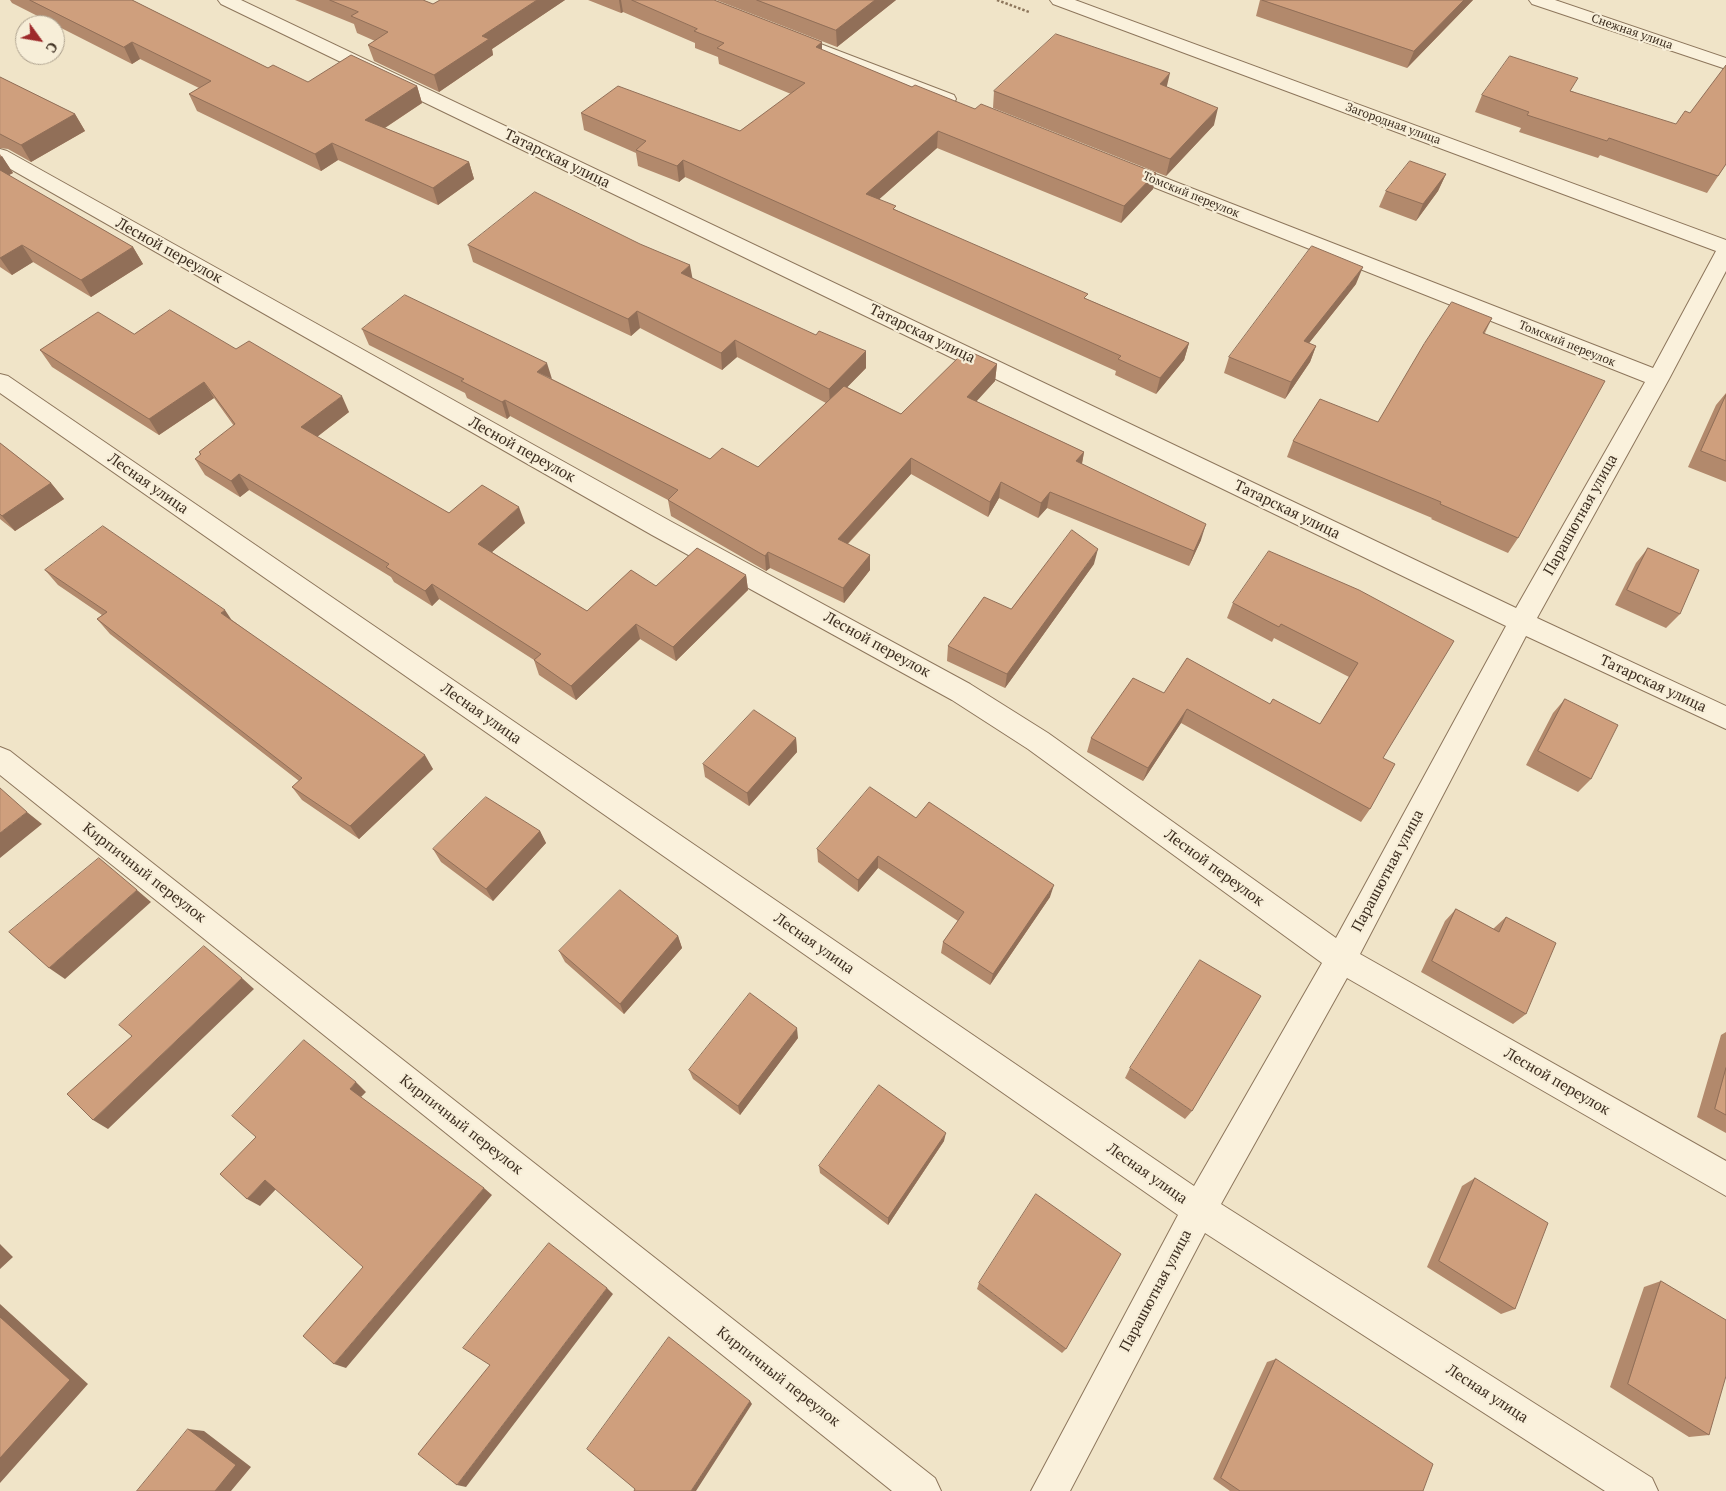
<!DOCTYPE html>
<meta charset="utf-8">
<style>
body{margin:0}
#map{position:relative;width:1726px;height:1491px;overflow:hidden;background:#f0e4c8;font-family:"PT Serif",serif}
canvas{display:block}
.north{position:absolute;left:15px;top:15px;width:50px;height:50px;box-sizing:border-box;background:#f7eed8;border:1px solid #ada18e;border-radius:50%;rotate:122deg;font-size:14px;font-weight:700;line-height:20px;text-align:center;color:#3d2e20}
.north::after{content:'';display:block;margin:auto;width:18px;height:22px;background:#9e2a2b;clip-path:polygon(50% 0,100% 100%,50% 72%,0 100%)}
</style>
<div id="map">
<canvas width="1726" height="1491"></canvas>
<div class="north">С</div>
</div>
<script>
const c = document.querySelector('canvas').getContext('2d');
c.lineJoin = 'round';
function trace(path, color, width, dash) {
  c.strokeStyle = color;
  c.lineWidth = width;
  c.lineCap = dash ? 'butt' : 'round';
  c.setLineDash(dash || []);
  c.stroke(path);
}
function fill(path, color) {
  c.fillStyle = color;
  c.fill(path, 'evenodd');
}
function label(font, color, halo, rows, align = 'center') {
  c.font = font + ' "PT Serif",serif';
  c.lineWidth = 4.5;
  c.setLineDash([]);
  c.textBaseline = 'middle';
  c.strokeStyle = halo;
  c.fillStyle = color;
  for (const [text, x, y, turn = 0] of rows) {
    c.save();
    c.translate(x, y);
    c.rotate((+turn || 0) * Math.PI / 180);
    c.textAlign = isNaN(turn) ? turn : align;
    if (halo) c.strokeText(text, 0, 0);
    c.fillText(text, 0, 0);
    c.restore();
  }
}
const path = new Path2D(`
 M997,0L1029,12`);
const street = new Path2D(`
 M218,0H241L1516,608L1645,382L1113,171L1110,167L1113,163H1127L1653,368L1716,251L1053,4L1050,0H1075L1726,240V271L1669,379L1537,618L1726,706V729L1526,636L1360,954L1726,1161V1196L1347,978L1221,1204L1652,1478L1658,1491H1605L1205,1233L1070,1491H1031L1178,1215L0,393V374L8,376L1194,1186L1322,963L1028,749L952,700L652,535L0,163V149L7,151L670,521L970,684L1048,733L1336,938L1506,626L221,4Z
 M1529,0H1555L1726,58V69L1532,4Z
 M797,35L954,95L956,99L954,103H940L791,44L788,40L791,36Z
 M0,747L10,751L935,1478L941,1491H892L0,775Z`);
const wall = new Path2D(`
 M10,0H132L268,68L308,82L417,86L422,103L385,128L469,162L474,179L438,205L338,160L321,171L197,111L189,94L199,88L140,59L132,64L12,3Z
 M295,0H423L433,4L440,0H565L492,49L493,55L439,92L374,61L368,45L375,41L357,33L354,24Z
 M588,0H714L822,42V50L912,87L975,109L1156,173L1153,189L1121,223L937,148L879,199L896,210L1087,299L1189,343L1184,360L1156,394L1115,375L1116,371L685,177L679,182L638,166L636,153L584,130L581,113L740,131L791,94L719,64L718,57L695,48V43L623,12L621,13Z
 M716,0H896L837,47Z
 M1260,0H1473L1407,68L1256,16Z
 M0,77L75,114L85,131L31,162L8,149L0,148Z
 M1167,87L1214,125L1166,176L993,108L994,91Z
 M1572,91L1726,164L1707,193L1600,155L1598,158L1519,132L1521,128L1475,112L1482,95Z
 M0,154L13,173L8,175L133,247L143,264L91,297L33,262L12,275L0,267Z
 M1446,174L1438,191L1416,221L1379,207L1386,191Z
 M468,245L692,278L866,368L847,387L901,414L997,364L995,381L976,401L1084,452L1082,464L1201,540L1189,566L1047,508L1038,518L999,498L988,517L911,474L848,544L870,555V570L844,603L770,568L766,571L671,516L668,500L510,416L507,419L467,398L465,393L369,345L362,329L552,379L710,459L758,467L826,403L737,357L722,370L640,328L631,336L473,262Z
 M1356,284L1309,343L1316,346L1310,362L1285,399L1224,373L1229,357Z
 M1492,318L1485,333L1518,538L1508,553L1431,519L1432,518L1287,457L1293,441L1378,422Z
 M134,334L236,349L349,412L317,437L449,513L525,523L492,552L587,611L656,586L746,575L748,590L676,661L640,639L576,700L539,675L534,660L439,599L432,606L394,582L391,577L249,490L240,497L205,475L195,459L200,455L199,452L234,426L214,398L159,435L52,367L40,350Z
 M1726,393V482L1688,467L1716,405Z
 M0,443L51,483L64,499L15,531L0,519Z
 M1648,548L1680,614L1666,628L1615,605L1636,563Z
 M1094,564L1005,688L947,661L948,646L1011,609Z
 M45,570L232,620L433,769L359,839L302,800L292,787L299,781L110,634L97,619L102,615L58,585Z
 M1359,590L1383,758L1370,809L1361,822L1181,723L1143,781L1087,752L1091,738L1164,693L1270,704L1320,724L1349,677L1274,638L1272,642L1227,618L1233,603Z
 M1565,699L1591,779L1578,792L1526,765L1553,713Z
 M796,738L797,752L749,806L705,777L703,764Z
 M916,818L1050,897L990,985L941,953L943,942L958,921L878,868L858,892L818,862L817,849Z
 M540,831L546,843L493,901L441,862L433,849Z
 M1456,909L1493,929L1506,917L1526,1014L1513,1024L1421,972L1445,921Z
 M678,936L682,948L624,1014L565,962L559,951Z
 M1726,1032V1133L1697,1117L1721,1035Z
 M798,1038L740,1115L693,1079L689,1070Z
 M1130,1068L1192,1111L1185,1119L1125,1078Z
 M944,1141L888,1225L820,1173L819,1166Z
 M1475,1178L1515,1309L1501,1314L1427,1267L1462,1186Z
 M1661,1281L1709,1435L1689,1437L1610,1387L1644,1287Z
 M979,1283L1066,1349L1062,1353L977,1289Z
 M1276,1359L1423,1491H1230L1213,1479L1267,1362Z`);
const shadedWall = new Path2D(`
 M537,0H565L492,49L493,55L439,92L434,75L482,36Z
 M619,0H621L623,12L621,13Z
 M875,0H896L837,47L836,30Z
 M1464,0H1473L1407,68L1414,51Z
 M132,42L140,59L132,64L124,47Z
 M822,42V59L816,47Z
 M1170,73L1166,90L1160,84Z
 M417,86L422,103L371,137L365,120Z
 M1218,108L1214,125L1166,176L1170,159Z
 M75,114L85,131L31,162L21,145Z
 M938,131L937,148L866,211V194Z
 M332,143L338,160L321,171L315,154Z
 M2,156L13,173L0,180V157Z
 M683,160L685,177L679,182L677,166Z
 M469,162L474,179L438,205L433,188Z
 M1156,173L1153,189L1121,223L1124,206Z
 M1446,174L1438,191L1416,221L1423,204Z
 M22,245L33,262L12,275L0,258Z
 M133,247L143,264L91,297L81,280Z
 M690,265L693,281L681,273Z
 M1363,267L1356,284L1298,357L1304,341Z
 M637,311L640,328L631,336L628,319Z
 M735,340L737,357L722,370L721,353Z
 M1189,343L1184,360L1156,394L1160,378Z
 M1316,346L1310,362L1285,399L1291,382Z
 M866,351V368L830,405L829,389Z
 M547,363L552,379L537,372Z
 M997,364L995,381L966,413L967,397Z
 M204,382L214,398L159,435L149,419Z
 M342,396L349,412L309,443L301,427Z
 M505,400L510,416L507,419L502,402Z
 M1084,452L1081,468L1076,461Z
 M911,458V474L838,554V539Z
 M239,474L249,490L240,497L231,481Z
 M1001,482L999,498L988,517L990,502Z
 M51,483L64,499L15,531L2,516Z
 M1050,492L1047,508L1038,518L1041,503Z
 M519,507L525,523L484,559L478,544Z
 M1206,524L1201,540L1189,566L1194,551Z
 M1098,549L1094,564L1005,688L1007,674Z
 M768,552L770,568L766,571L765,556Z
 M870,555V570L844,603L843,588Z
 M746,575L748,590L676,661L673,647Z
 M432,584L439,599L432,606L425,591Z
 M225,610L235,625L221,613Z
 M636,624L640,639L576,700L571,686Z
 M1187,709L1181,723L1143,781L1148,768Z
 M796,738L797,752L749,806L747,793Z
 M425,755L433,769L359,839L350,826Z
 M27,812L42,824L0,858V833Z
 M540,831L546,843L493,901L486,889Z
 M878,856V868L858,892V880Z
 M1054,885L1050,897L990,985L993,974Z
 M137,890L151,902L65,979L49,968Z
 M678,936L682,948L624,1014L620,1004Z
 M242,978L254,989L108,1129L93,1120Z
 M797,1028L798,1038L740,1115L738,1106Z
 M356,1082L366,1092L360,1098L350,1089Z
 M946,1133L944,1141L888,1225V1218Z
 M265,1180L278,1187L260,1206L247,1199Z
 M484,1188L492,1195L346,1368L334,1364Z
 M0,1244L13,1257L0,1269Z
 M607,1288L613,1294L466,1487L457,1485Z
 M0,1304L88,1384L0,1483Z
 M750,1401L752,1404L696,1491H691Z
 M188,1429L204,1431L251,1467L231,1491H215Z`);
const building = new Path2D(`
 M30,0H132L268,68L273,65L308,82L351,55L417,86L365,120L469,162L433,188L332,143L315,154L189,94L211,81L132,42L124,47Z
 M330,0H423L433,4L440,0H537L482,36L489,39L434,75L368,45L388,32L351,16L358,12Z
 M632,0H714L822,42L816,47L912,87L915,85L975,109L981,104L1156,173L1124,206L938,131L866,194L896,206L893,209L1088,294L1084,298L1189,343L1160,378L1118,359L1121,356L683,160L677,166L636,150L646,141L581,113L618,86L740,131L805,83L717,48L724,43L694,31L697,29Z
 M757,0H875L836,30Z
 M1262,0H1464L1414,51Z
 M1056,34L1170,73L1160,84L1218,108L1170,159L994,91Z
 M1510,56L1578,78L1570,91L1676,124L1685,111L1690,113L1726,65V164L1718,176L1609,138L1607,141L1527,115L1529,112L1482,95Z
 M0,77L75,114L21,145L0,134Z
 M1410,161L1446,174L1423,204L1386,191Z
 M0,170L133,247L81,280L22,245L0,258Z
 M535,192L640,244L690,265L681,273L816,335L819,331L866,351L829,389L735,340L721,353L637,311L628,319L468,245Z
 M1312,246L1363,267L1304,341L1316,346L1291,382L1229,357Z
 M405,295L547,363L537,372L710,459L722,448L758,467L844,386L901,414L966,350L997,364L967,397L1084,452L1076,461L1206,524L1194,551L1050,492L1041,503L1001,482L990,502L911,458L838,539L870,555L843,588L768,552L765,556L668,500L678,490L505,400L502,402L461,381L464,379L362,329Z
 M1452,302L1492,318L1483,333L1605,381L1518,538L1440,504L1441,502L1293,441L1320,399L1378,422L1424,344Z
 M170,310L236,349L249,341L342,396L301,427L449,513L482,485L519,507L478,544L587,611L631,570L656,586L697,548L746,575L673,647L636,624L571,686L534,660L541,654L432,584L425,591L386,567L389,564L239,474L231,481L195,459L201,454L199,452L235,424L204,382L149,419L40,350L98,312L134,334Z
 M1726,395V461L1701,451Z
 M0,443L51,483L2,516L0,514Z
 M103,526L225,610L221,613L425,755L350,826L292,787L302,778L97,619L107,612L45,570Z
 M1072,530L1098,549L1007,674L948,646L984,597L1011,609Z
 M1648,548L1699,570L1680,614L1627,590Z
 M1269,551L1359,590L1454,641L1383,758L1395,764L1370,809L1187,709L1148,768L1091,738L1133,678L1164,693L1187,658L1270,704L1273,699L1320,724L1358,663L1281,624L1279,627L1233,603Z
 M1565,699L1618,725L1591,779L1538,751Z
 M754,710L796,738L747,793L703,764Z
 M870,787L916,818L929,802L1054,885L993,974L943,942L964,912L878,856L858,880L817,849Z
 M0,788L27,812L0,833Z
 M486,797L540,831L486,889L433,849Z
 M99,858L137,890L49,968L9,932Z
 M620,890L678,936L620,1004L559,951Z
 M1456,909L1499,932L1506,917L1556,943L1526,1014L1432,961Z
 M204,946L242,978L93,1120L67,1094L132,1036L119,1025Z
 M1200,960L1261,996L1192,1111L1130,1068Z
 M750,993L797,1028L738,1106L689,1070Z
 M304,1040L356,1082L350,1089L484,1188L334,1364L303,1336L363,1267L265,1180L247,1199L220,1174L256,1137L232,1116Z
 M1726,1068V1115L1715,1109Z
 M879,1085L946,1133L888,1218L819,1166Z
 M1475,1178L1548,1223L1515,1309L1439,1261Z
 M1036,1194L1121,1254L1066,1349L979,1283Z
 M549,1243L607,1288L457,1485L418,1454L490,1365L463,1348Z
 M1661,1281L1726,1320V1376L1709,1435L1628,1384Z
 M0,1317L70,1380L0,1458Z
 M669,1337L750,1401L691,1491H634L635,1489L587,1449Z
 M1276,1359L1433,1464L1423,1491H1240L1221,1478Z
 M188,1429L236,1465L215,1491H137Z`);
const farStreetnames = [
 ["Снежная улица",1632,32,19],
 ["Загородная улица",1393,124,20],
 ["Томский переулок",1191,195,22],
 ["Томский переулок",1567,344,22]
];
const streetNames = [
 ["Татарская улица",557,159,26],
 ["Лесной переулок",169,251,29],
 ["Татарская улица",922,334,26],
 ["Лесной переулок",522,450,29],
 ["Лесная улица",148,484,35],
 ["Татарская улица",1287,510,26],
 ["Парашютная улица",1581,515,-61],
 ["Лесной переулок",877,645,29],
 ["Татарская улица",1653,684,25],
 ["Лесная улица",481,714,35],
 ["Лесной переулок",1214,868,36],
 ["Парашютная улица",1388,871,-62],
 ["Кирпичный переулок",144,873,38],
 ["Лесная улица",814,944,35],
 ["Лесной переулок",1557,1082,30],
 ["Кирпичный переулок",461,1125,38],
 ["Лесная улица",1147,1174,35],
 ["Парашютная улица",1156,1291,-62],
 ["Кирпичный переулок",778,1377,38],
 ["Лесная улица",1487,1394,33]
];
trace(street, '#8d765c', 2);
trace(path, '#8d765c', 2.5, [2.5, 2]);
fill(street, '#faf1dc');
fill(wall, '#b2896c');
fill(shadedWall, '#916f58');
fill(building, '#cf9f7d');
trace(building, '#916f58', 1);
label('12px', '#3d2e20', '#f7eed8', farStreetnames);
label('15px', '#3d2e20', '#f7eed8', streetNames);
</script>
